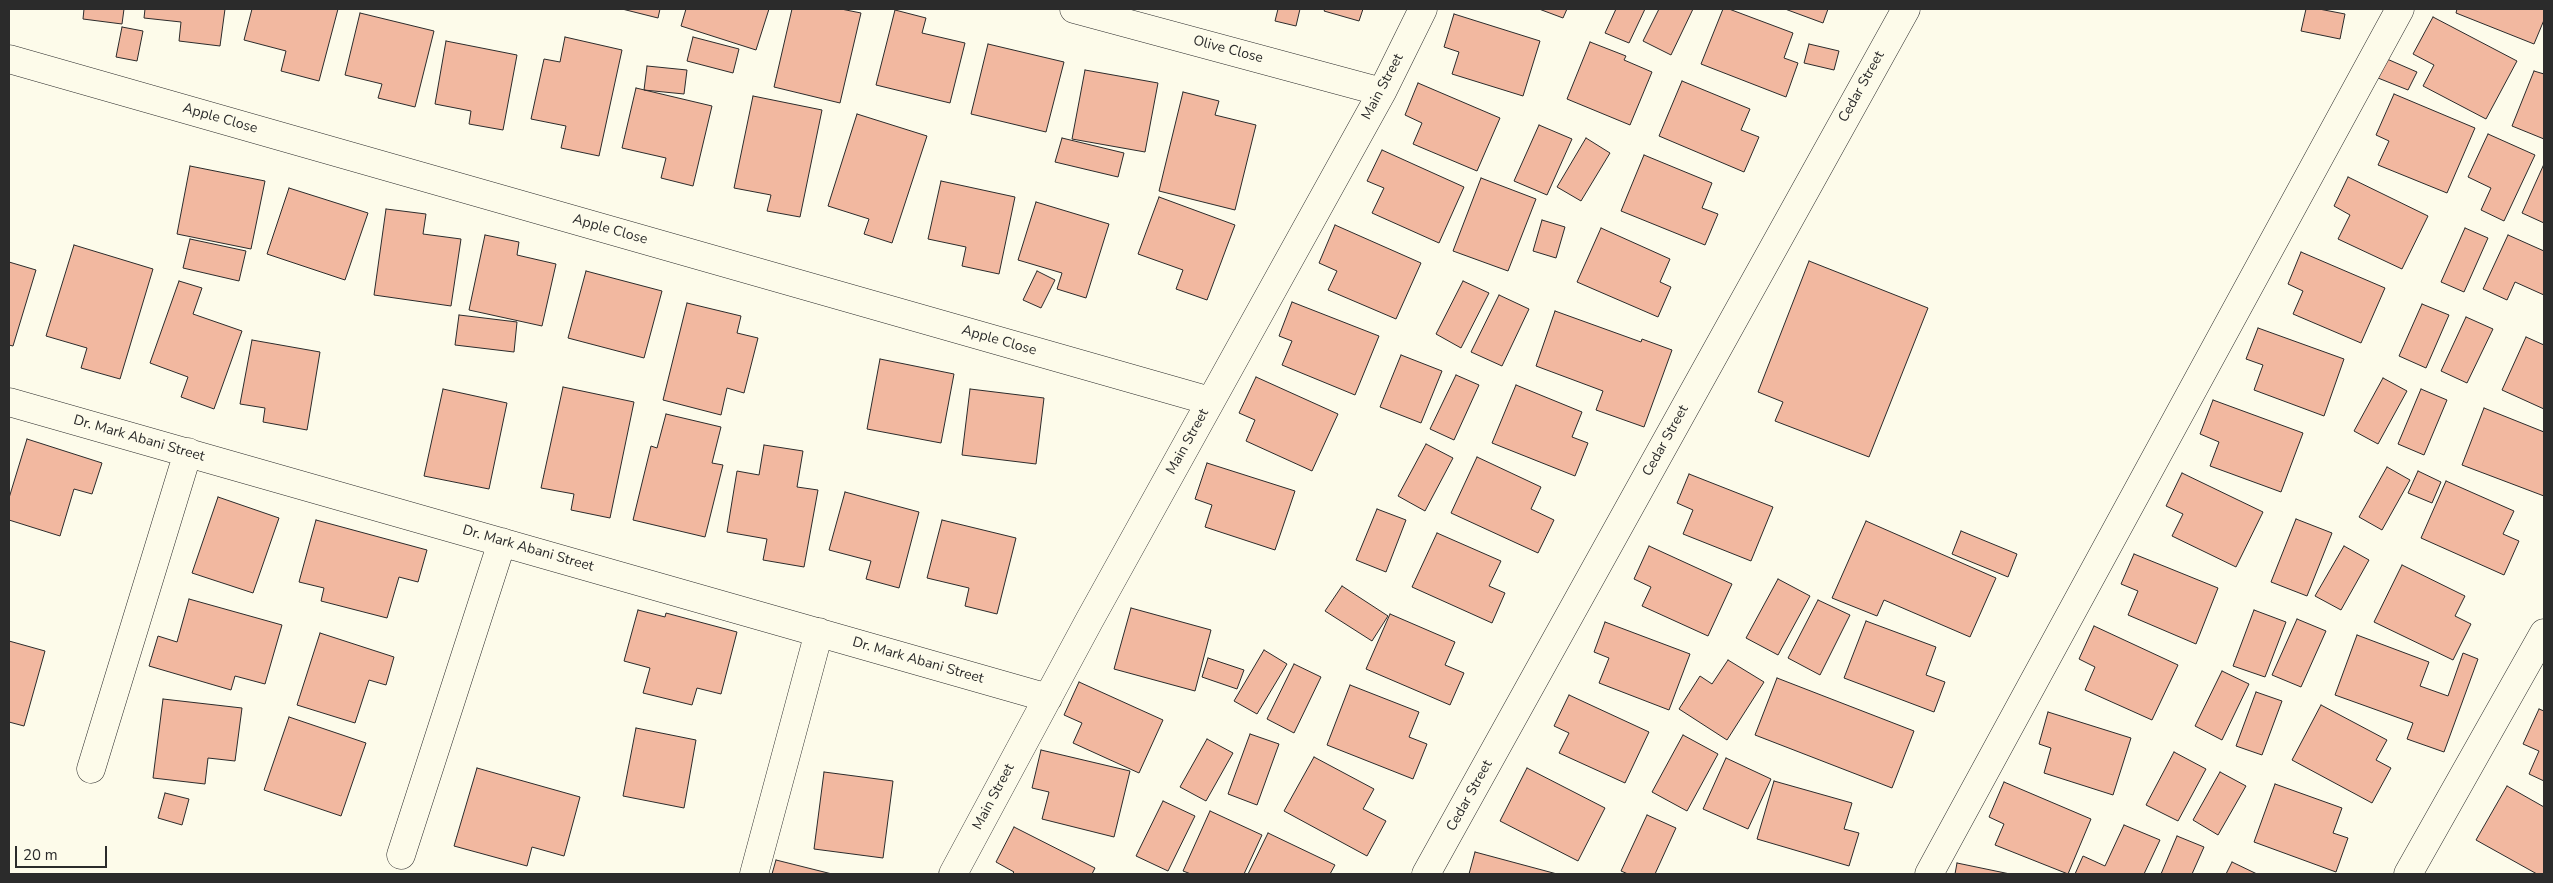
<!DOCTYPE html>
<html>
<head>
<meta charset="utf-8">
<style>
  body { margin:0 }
  #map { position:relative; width:2553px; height:883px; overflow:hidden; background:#fdfbea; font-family:"Nunito Sans",sans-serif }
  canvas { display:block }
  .frame { position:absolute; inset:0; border:10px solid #2b2b2b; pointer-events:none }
  .scale { position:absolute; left:15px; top:846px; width:92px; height:22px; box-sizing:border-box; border:2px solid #2b2b2b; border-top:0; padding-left:6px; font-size:15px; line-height:18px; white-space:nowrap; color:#2b2b2b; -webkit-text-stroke:4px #fdfbea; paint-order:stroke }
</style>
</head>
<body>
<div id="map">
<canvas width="2553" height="883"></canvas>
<div class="frame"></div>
<div class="scale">20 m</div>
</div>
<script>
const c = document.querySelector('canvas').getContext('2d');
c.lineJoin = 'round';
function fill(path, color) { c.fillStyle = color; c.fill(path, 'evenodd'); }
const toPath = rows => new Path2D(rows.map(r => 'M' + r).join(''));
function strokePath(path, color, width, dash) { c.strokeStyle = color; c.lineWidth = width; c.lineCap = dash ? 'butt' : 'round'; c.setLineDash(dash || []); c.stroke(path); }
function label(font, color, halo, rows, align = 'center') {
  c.font = font + ' "Nunito Sans",sans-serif'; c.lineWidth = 4; c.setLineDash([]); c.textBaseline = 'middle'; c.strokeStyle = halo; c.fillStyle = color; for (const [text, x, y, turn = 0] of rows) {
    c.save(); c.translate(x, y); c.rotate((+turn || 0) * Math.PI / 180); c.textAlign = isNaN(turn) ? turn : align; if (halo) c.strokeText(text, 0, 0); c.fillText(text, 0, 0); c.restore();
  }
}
const building = toPath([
  [84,9,124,9,122,24,83,19,84,9],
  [145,9,225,9,220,46,179,41,181,22,144,18,145,9],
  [252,9,338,9,319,81,281,71,286,51,244,40,252,9],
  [622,9,660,9,658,18,622,9],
  [686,9,769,9,756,50,681,26,686,9],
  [792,9,841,9,861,13,840,103,774,87,792,9],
  [1278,9,1300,9,1296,26,1275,21,1278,9],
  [1325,9,1363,9,1359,21,1324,11,1325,9],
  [1539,9,1567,9,1563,18,1539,9],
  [1616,9,1645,9,1629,43,1605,33,1616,9],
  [1659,9,1693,9,1671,55,1643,41,1659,9],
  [1723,9,1729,9,1793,33,1784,58,1798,63,1786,97,1701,64,1723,9],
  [1785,9,1828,9,1823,23,1785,9],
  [2306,9,2319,9,2345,14,2340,39,2301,31,2306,9],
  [2457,9,2544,9,2544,20,2534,44,2456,13,2457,9],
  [895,10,926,18,922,33,965,43,950,103,876,85,895,10],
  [360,13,434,31,415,107,378,98,382,84,345,75,360,13],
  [1454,14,1540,41,1523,96,1452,74,1459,52,1444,47,1454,14],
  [2433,17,2517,61,2486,119,2423,86,2434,65,2413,54,2433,17],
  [122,27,143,31,137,61,116,57,122,27],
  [565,37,622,50,599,156,561,148,566,126,531,119,544,59,560,62,565,37],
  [693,37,739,49,733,73,687,61,693,37],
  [446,41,517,55,503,130,469,124,471,111,435,104,446,41],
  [1590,42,1626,56,1624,60,1652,72,1630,125,1567,99,1590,42],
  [988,44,1064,62,1046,132,971,114,988,44],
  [1809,44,1839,51,1834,70,1804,63,1809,44],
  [2387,59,2417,72,2408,90,2378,78,2387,59],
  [647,66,687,70,684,94,644,90,647,66],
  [1085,70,1158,83,1145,152,1072,139,1085,70],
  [2534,71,2544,74,2544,139,2512,126,2534,71],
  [1682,81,1750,109,1741,130,1759,137,1744,172,1659,136,1682,81],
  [1418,83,1500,118,1477,171,1413,144,1422,123,1405,115,1418,83],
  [636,88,712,106,693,186,661,178,666,158,622,148,636,88],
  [1183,92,1219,101,1215,115,1256,125,1235,210,1159,191,1183,92],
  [2394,94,2475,128,2447,193,2378,165,2389,141,2376,135,2394,94],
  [753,96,822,110,800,217,767,211,771,195,734,188,753,96],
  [857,114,927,136,892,243,864,234,869,219,828,206,857,114],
  [1539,125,1572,139,1547,195,1514,181,1539,125],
  [2488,134,2535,155,2504,221,2481,210,2491,188,2468,177,2488,134],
  [1062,138,1124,153,1118,177,1055,162,1062,138],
  [1586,138,1610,153,1581,201,1557,187,1586,138],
  [1382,150,1464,187,1439,243,1372,213,1384,188,1367,181,1382,150],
  [1644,155,1712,183,1702,208,1718,214,1705,245,1621,211,1644,155],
  [2544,164,2544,223,2522,213,2544,164],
  [190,166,265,181,251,249,177,234,190,166],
  [2348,177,2428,216,2402,269,2338,239,2350,215,2334,206,2348,177],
  [1481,178,1536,199,1508,271,1453,251,1481,178],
  [941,181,1015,197,999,274,962,266,966,247,928,239,941,181],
  [289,188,368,213,345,280,267,254,289,188],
  [1159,197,1235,225,1207,300,1176,289,1183,270,1138,254,1159,197],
  [1036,202,1109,224,1086,298,1057,289,1062,273,1018,260,1036,202],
  [386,209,426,214,423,234,461,239,451,306,374,295,386,209],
  [1542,220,1565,227,1556,258,1533,251,1542,220],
  [1335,225,1421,263,1396,319,1328,290,1337,271,1319,263,1335,225],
  [1601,228,1670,259,1660,282,1671,287,1658,317,1577,282,1601,228],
  [2465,228,2488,238,2464,292,2441,282,2465,228],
  [485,235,519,242,517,255,556,264,542,326,469,310,485,235],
  [2508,235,2544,251,2544,295,2515,282,2507,300,2483,289,2508,235],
  [190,239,246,251,239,281,183,268,190,239],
  [74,245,153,269,120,379,81,368,87,348,46,336,74,245],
  [2301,252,2385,288,2361,343,2293,314,2303,291,2288,284,2301,252],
  [1809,261,1928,308,1869,457,1775,421,1783,402,1758,392,1809,261],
  [9,262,36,270,13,346,9,345,9,262],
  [586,271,662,291,644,358,568,338,586,271],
  [1037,271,1055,280,1041,308,1023,300,1037,271],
  [179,281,202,288,193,314,242,331,214,409,181,397,188,377,150,363,179,281],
  [1463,281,1489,293,1461,348,1436,334,1463,281],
  [1499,295,1529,309,1502,366,1471,352,1499,295],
  [1292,302,1379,336,1355,395,1282,365,1292,341,1279,336,1292,302],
  [687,303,741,316,737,333,758,338,744,393,727,388,721,415,663,400,687,303],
  [2422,304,2449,315,2426,368,2399,356,2422,304],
  [1555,311,1641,342,1642,339,1672,350,1644,427,1596,410,1603,391,1536,366,1555,311],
  [459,315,517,322,514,352,455,345,459,315],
  [2466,317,2493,329,2467,383,2441,371,2466,317],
  [2258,328,2344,359,2324,416,2254,390,2263,365,2246,359,2258,328],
  [2526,337,2544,345,2544,409,2502,390,2526,337],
  [252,340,320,352,307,430,263,422,265,408,240,404,252,340],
  [1401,355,1442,371,1421,423,1380,407,1401,355],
  [880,359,954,374,941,443,867,429,880,359],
  [1456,375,1479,385,1454,440,1430,429,1456,375],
  [1256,377,1338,414,1312,471,1246,441,1255,420,1239,413,1256,377],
  [2383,378,2407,391,2378,444,2354,431,2383,378],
  [1516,385,1582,412,1572,437,1588,443,1575,476,1492,443,1516,385],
  [563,387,634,402,610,518,571,510,574,494,541,488,563,387],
  [443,389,507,403,489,489,424,476,443,389],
  [970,389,1044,398,1036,464,962,455,970,389],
  [2421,389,2447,400,2424,455,2398,444,2421,389],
  [2213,400,2303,433,2281,492,2210,466,2219,442,2200,434,2213,400],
  [2484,408,2544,432,2544,496,2462,465,2484,408],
  [666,414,721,427,712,463,723,465,705,537,633,520,651,446,657,448,666,414],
  [27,439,102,463,92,494,74,489,60,536,9,520,9,498,27,439],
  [1426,444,1453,458,1425,511,1398,496,1426,444],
  [764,445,803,451,797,487,818,490,804,567,763,560,767,539,727,532,737,471,759,475,764,445],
  [1477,457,1541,487,1531,509,1554,520,1538,553,1451,513,1477,457],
  [1207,463,1295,491,1275,550,1205,527,1212,505,1195,499,1207,463],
  [2387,467,2410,480,2382,530,2359,517,2387,467],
  [2418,471,2441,482,2432,503,2408,493,2418,471],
  [2182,473,2263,512,2236,567,2172,536,2183,514,2166,506,2182,473],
  [1689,474,1773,507,1751,561,1683,534,1693,510,1677,503,1689,474],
  [2446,481,2514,511,2503,534,2519,541,2504,575,2421,538,2446,481],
  [845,492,919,512,899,588,866,579,871,561,829,550,845,492],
  [218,497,279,518,253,593,192,573,218,497],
  [1377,509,1406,520,1386,572,1356,560,1377,509],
  [2296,519,2332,533,2307,596,2271,582,2296,519],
  [316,520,427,550,418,582,399,577,387,618,321,601,324,588,299,582,316,520],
  [942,520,1016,538,997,614,965,606,969,588,927,578,942,520],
  [1866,521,1996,578,1970,637,1884,600,1877,616,1832,598,1866,521],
  [1961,531,2017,554,2008,577,1952,554,1961,531],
  [1437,533,1501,561,1489,586,1505,593,1492,623,1412,587,1437,533],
  [1649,546,1732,584,1708,636,1642,606,1651,587,1634,579,1649,546],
  [2344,546,2369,560,2341,610,2315,596,2344,546],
  [2134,554,2218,588,2196,644,2128,615,2138,591,2121,584,2134,554],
  [2402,565,2465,596,2455,616,2471,624,2453,660,2374,622,2402,565],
  [1778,579,1810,596,1778,655,1746,638,1778,579],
  [1342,586,1388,616,1372,641,1325,611,1342,586],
  [189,599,282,625,265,684,235,676,231,690,149,666,158,636,177,642,189,599],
  [1818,600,1850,615,1820,675,1788,658,1818,600],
  [1131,608,1211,630,1195,691,1114,669,1131,608],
  [638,610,665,617,666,613,737,632,721,694,697,688,692,705,643,693,650,668,624,661,638,610],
  [2254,610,2286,622,2265,677,2233,666,2254,610],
  [1390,614,1455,642,1445,665,1464,673,1450,705,1366,669,1390,614],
  [2297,619,2326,631,2301,687,2272,675,2297,619],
  [1866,621,1936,647,1926,675,1945,682,1934,712,1844,678,1866,621],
  [1605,622,1690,654,1669,710,1599,683,1609,658,1594,652,1605,622],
  [2094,626,2178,665,2152,720,2085,690,2095,667,2079,659,2094,626],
  [320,633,394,657,386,685,369,680,355,723,297,705,320,633],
  [2357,635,2429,662,2420,686,2448,696,2463,653,2478,659,2444,752,2407,739,2413,723,2335,695,2357,635],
  [9,641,45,651,24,726,9,722,9,641],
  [1264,650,1287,664,1257,714,1234,701,1264,650],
  [1208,658,1244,670,1237,689,1202,677,1208,658],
  [1728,660,1764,682,1727,740,1679,709,1700,676,1712,684,1728,660],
  [1294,664,1321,677,1294,733,1267,719,1294,664],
  [2222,671,2249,684,2222,740,2195,726,2222,671],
  [1777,678,1914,731,1892,788,1755,735,1777,678],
  [1079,682,1163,720,1139,773,1073,743,1082,723,1064,715,1079,682],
  [1350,685,1419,712,1409,737,1427,744,1413,779,1327,745,1350,685],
  [2256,692,2282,701,2262,755,2236,746,2256,692],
  [1569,695,1649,732,1625,783,1559,753,1569,733,1554,726,1569,695],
  [163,699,242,708,235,761,208,758,205,784,153,778,163,699],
  [2321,705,2387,740,2376,760,2391,768,2372,803,2292,760,2321,705],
  [2539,709,2544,711,2544,781,2529,774,2539,751,2523,744,2539,709],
  [2048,712,2131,738,2113,795,2044,773,2051,748,2039,744,2048,712],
  [289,717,366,743,341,816,264,790,289,717],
  [636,728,696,740,684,808,623,796,636,728],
  [1250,734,1279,744,1257,805,1228,794,1250,734],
  [1683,735,1718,754,1687,811,1652,792,1683,735],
  [1207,739,1233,753,1206,801,1180,787,1207,739],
  [1041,750,1130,771,1114,837,1042,819,1049,792,1032,788,1041,750],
  [2174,752,2206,769,2178,821,2146,805,2174,752],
  [1314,757,1374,789,1363,809,1386,821,1367,856,1284,811,1314,757],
  [1726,758,1771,779,1748,829,1703,809,1726,758],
  [477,768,580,797,564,856,532,847,527,866,454,846,477,768],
  [1527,768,1605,808,1578,861,1500,821,1527,768],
  [824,772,893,781,883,858,814,849,824,772],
  [2220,772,2246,786,2218,835,2193,820,2220,772],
  [1774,781,1852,803,1844,829,1859,833,1849,866,1757,839,1774,781],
  [2004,782,2091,819,2068,874,1995,845,2004,824,1989,817,2004,782],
  [2275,784,2342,808,2333,833,2348,838,2336,872,2254,842,2275,784],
  [2507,786,2544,807,2544,874,2537,874,2476,840,2507,786],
  [165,793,189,799,182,825,158,818,165,793],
  [1163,801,1195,816,1168,871,1136,856,1163,801],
  [1210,811,1262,835,1244,874,1191,874,1183,871,1210,811],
  [1647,815,1676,828,1655,874,1628,874,1621,871,1647,815],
  [2124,825,2160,840,2144,874,2075,874,2083,856,2105,866,2124,825],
  [1014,827,1095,868,1092,874,1012,874,1014,872,996,862,1014,827],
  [1268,833,1335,865,1330,874,1248,874,1268,833],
  [2177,836,2204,847,2192,874,2161,874,2177,836],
  [1475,852,1557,874,1469,874,1475,852],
  [776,860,832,874,772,874,776,860],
  [2232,862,2257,874,2226,874,2232,862],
  [1957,863,2010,874,1955,874,1957,863]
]);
fill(building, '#f2b8a0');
strokePath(building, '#2b2b2b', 1);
const street = toPath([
  [1074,9,1382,92],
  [9,59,1210,401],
  [9,402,1048,698],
  [91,769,188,452],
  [401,855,502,542],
  [754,874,819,632],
  [953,874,1089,621,1382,92,1423,9],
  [1426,874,1906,9],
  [1929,874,2400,9],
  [2408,874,2544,633]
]);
strokePath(street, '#2b2b2b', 29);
strokePath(street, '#fdfbea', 28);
label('14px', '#2b2b2b', '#fdfbea', [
  ["Olive Close",1228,50,15],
  ["Main Street",1383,87,-62],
  ["Cedar Street",1862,87,-61],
  ["Apple Close",220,119,16],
  ["Apple Close",610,230,16],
  ["Apple Close",999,341,16],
  ["Dr. Mark Abani Street",139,439,16],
  ["Cedar Street",1666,441,-61],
  ["Main Street",1188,442,-61],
  ["Dr. Mark Abani Street",528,549,16],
  ["Dr. Mark Abani Street",918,661,16],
  ["Cedar Street",1470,796,-61],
  ["Main Street",994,797,-62]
]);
</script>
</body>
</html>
